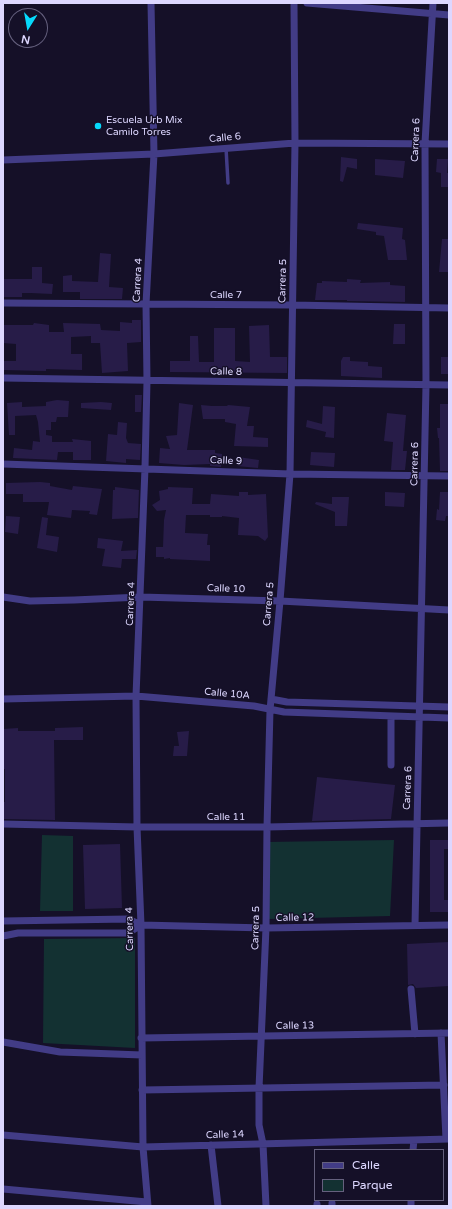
<!DOCTYPE html>
<html>
<head>
<meta charset="utf-8">
<style>
  body { margin:0 }
  #map { position:relative; width:452px; height:1209px; overflow:hidden; background:#151028; font-family:"Varela Round",sans-serif }
  canvas { display:block }
  .frame { position:absolute; inset:0; border:4px solid #ddd7ff; pointer-events:none }
  .legend { position:absolute; left:314px; top:1149px; width:130px; height:52px; box-sizing:border-box; background:#151028; border:1px solid #65607e; margin:0; padding:5px 7px; list-style:none; font-size:12px; color:#ddd7ff }
  .legend li { display:flex; align-items:center; gap:8px; height:20px }
  .legend b { width:20px; border:1px solid #65607e }
  .north { position:absolute; left:8px; top:8px; width:40px; height:40px; box-sizing:border-box; background:#151028; border:1px solid #65607e; border-radius:50%; rotate:191deg; font-size:11px; font-weight:700; line-height:16px; text-align:center; color:#ddd7ff }
  .north::after { content:''; display:block; margin:auto; width:14px; height:18px; background:#06d9fc; clip-path:polygon(50% 0,100% 100%,50% 72%,0 100%) }
</style>
</head>
<body>
<div id="map">
<canvas width="452" height="1209"></canvas>
<div class="frame"></div>
<ul class="legend">
<li><b style="height:5px;background:#423c86"></b>Calle</li>
<li><b style="height:11px;background:#133132"></b>Parque</li>
</ul>
<div class="north">N</div>
</div>
<script>
const c = document.querySelector('canvas').getContext('2d');
c.lineJoin = 'round';
function fill(path, color) { c.fillStyle = color; c.fill(path, 'evenodd'); }
const toPath = rows => new Path2D(rows.map(r => 'M' + r).join(''));
function strokePath(path, color, width, dash) { c.strokeStyle = color; c.lineWidth = width; c.lineCap = dash ? 'butt' : 'round'; c.setLineDash(dash || []); c.stroke(path); }
function label(font, color, halo, rows, align = 'center') {
  c.font = font + ' "Varela Round",sans-serif'; c.lineWidth = 3; c.setLineDash([]); c.textBaseline = 'middle'; c.strokeStyle = halo; c.fillStyle = color; for (const [text, x, y, turn = 0] of rows) {
    c.save(); c.translate(x, y); c.rotate((+turn || 0) * Math.PI / 180); c.textAlign = isNaN(turn) ? turn : align; if (halo) c.strokeText(text, 0, 0); c.fillText(text, 0, 0); c.restore();
  }
}
fill(toPath([
  [42,835,73,836,73,911,40,911],
  [394,840,390,916,269,919,267,842],
  [135,938,135,1048,43,1043,44,939]
]), '#133132');
fill(toPath([
  [341,157,357,159,357,169,347,167,343,182,340,181],
  [375,159,405,161,403,178,375,175],
  [437,159,448,159,447,173,449,173,449,187,441,187,441,173,436,172],
  [358,223,403,228,402,239,405,240,407,260,388,260,384,236,376,235,376,232,357,229],
  [442,239,449,239,449,272,439,272],
  [100,253,111,254,109,287,123,288,122,299,80,299,80,292,63,292,63,276,72,275,72,281,98,282],
  [32,267,42,267,42,283,53,284,52,294,31,293,22,293,22,297,3,297,3,279,32,279],
  [347,279,361,280,360,283,390,282,390,285,405,286,405,302,347,301,347,300,315,300,317,283,322,283,322,281,347,282],
  [132,320,141,320,141,342,127,343,128,371,102,373,100,343,91,343,91,336,71,337,71,354,82,354,82,370,46,369,46,371,3,370,3,361,16,361,16,344,3,343,3,325,33,325,34,323,49,325,49,332,64,332,63,323,100,324,101,330,120,331,120,322,132,323],
  [394,324,405,324,405,344,393,344],
  [269,325,270,357,287,357,287,373,170,372,170,361,190,361,190,336,198,336,199,362,214,362,214,328,235,328,235,361,250,362,249,326],
  [343,357,350,357,350,361,368,362,368,366,382,367,382,378,341,376,341,361],
  [441,357,449,357,449,374,441,374],
  [135,395,142,395,141,412,135,412],
  [57,400,69,401,68,417,57,417,56,422,51,422,51,430,46,430,46,435,52,436,52,442,73,442,72,439,91,441,91,460,73,460,73,452,58,452,57,460,13,458,14,448,32,450,33,441,40,442,38,422,36,415,15,416,15,435,9,435,7,403,22,402,22,407,46,406,46,402],
  [101,402,112,403,111,410,81,408,81,403],
  [179,403,193,405,187,450,215,450,215,453,222,454,221,467,210,466,210,464,184,465,159,463,160,448,170,449,166,436,177,435],
  [440,404,449,404,449,471,440,471,439,438,438,438,437,428,440,428],
  [201,405,212,406,227,406,228,405,250,407,247,426,254,426,253,437,268,438,268,447,234,446,236,424,225,422,225,419,203,419],
  [323,406,335,407,334,438,325,437,326,432,306,427,307,420,322,424],
  [387,413,406,415,403,451,407,451,405,470,391,470,393,442,384,441],
  [118,422,127,423,126,438,128,443,141,444,140,460,126,459,126,463,106,461,108,434,117,435],
  [311,452,335,453,334,467,310,465],
  [238,457,259,460,258,468,237,466],
  [40,482,50,483,50,486,72,490,73,486,102,489,97,515,89,514,90,511,72,510,71,518,47,515,49,502,23,502,23,494,6,494,6,483],
  [115,487,139,490,138,518,112,519,113,490,115,490],
  [168,487,193,488,192,504,210,504,211,494,239,496,239,492,248,492,248,495,266,494,268,537,265,541,258,536,238,535,239,518,222,516,222,517,210,517,210,515,186,515,185,533,208,534,207,545,210,545,210,561,170,559,170,558,164,559,164,557,156,557,156,547,163,547,164,520,166,510,157,511,152,505,160,500,159,491,168,489],
  [385,492,405,493,404,507,385,506],
  [440,492,449,492,449,516,446,516,445,521,436,520,437,509,439,510],
  [332,497,349,497,347,526,335,526,335,512,315,504,316,502,332,504],
  [6,516,20,517,18,534,5,532],
  [42,517,48,518,46,535,59,537,57,552,37,548],
  [98,538,123,541,121,551,137,550,136,559,122,559,121,568,102,566,105,549,97,548],
  [83,727,83,740,54,740,55,820,3,819,3,802,5,802,5,769,3,769,3,729,18,728,18,731,55,731,55,728],
  [189,731,187,756,173,756,174,746,179,746,177,732],
  [317,777,395,785,391,819,312,821],
  [430,840,449,840,449,849,444,849,444,900,449,900,449,912,430,912],
  [120,844,122,908,85,909,83,845],
  [449,942,449,986,416,988,413,984,408,985,407,944]
]), '#271c48');
strokePath(toPath([
  [226,148,228,183]
]), '#423c86', 3.5);
strokePath(toPath([
  [307,3,449,15],
  [3,160,154,154,295,143,449,144],
  [3,303,292,305,449,308],
  [3,378,449,385],
  [3,464,290,474,449,476],
  [3,597,30,601,74,600,141,597,280,601,449,610],
  [3,699,136,696,254,706,284,712,449,718],
  [271,699,287,702,449,707],
  [391,765,391,716],
  [3,824,137,827,267,827,449,823],
  [3,921,128,919,141,925,266,928,449,925],
  [415,925,426,385,425,143,433,3],
  [3,936,18,933,128,933,141,925],
  [411,989,415,1034],
  [441,1033,446,1139],
  [141,1038,449,1033],
  [3,1042,60,1052,142,1055],
  [142,1090,444,1085],
  [3,1135,143,1147,449,1139],
  [211,1145,218,1206],
  [413,1150,414,1140],
  [3,1189,147,1202],
  [332,1203,332,1206],
  [317,1204,317,1206],
  [148,1206,143,1147,141,925,137,827,136,696,145,468,147,381,146,304,154,154,151,3],
  [266,1206,263,1144,259,1125,259,1088,266,928,267,827,270,710,280,601,290,474,295,143,294,3],
  [411,1206,411,1200]
]), '#423c86', 7);
for (const [x, y, r, color] of [
  [98,126,4,"#06d9fc"]
]) { const dot = new Path2D(); dot.arc(x, y, r, 0, 2 * Math.PI); c.fillStyle = color; c.fill(dot); strokePath(dot, '#151028', 1.5); }
label('10px', '#ddd7ff', '#151028', [
  ["Escuela Urb Mix",106,120],
  ["Camilo Torres",106,132]
], 'left');
label('10px', '#ddd7ff', '#151028', [
  ["Calle 6",225,138,-5],
  ["Carrera 6",416,140,-88],
  ["Carrera 4",138,280,-87],
  ["Carrera 5",283,281,-89],
  ["Calle 7",226,295],
  ["Calle 8",226,372,1],
  ["Calle 9",226,461,2],
  ["Carrera 6",415,464,-89],
  ["Calle 10",226,589,2],
  ["Carrera 4",131,604,-88],
  ["Carrera 5",269,604,-85],
  ["Calle 10A",227,694,5],
  ["Carrera 6",408,788,-88],
  ["Calle 11",226,817],
  ["Calle 12",295,918,-1],
  ["Carrera 5",256,928,-89],
  ["Carrera 4",130,929,-91],
  ["Calle 13",295,1026,-1],
  ["Calle 14",225,1135,-2]
]);
</script>
</body>
</html>
